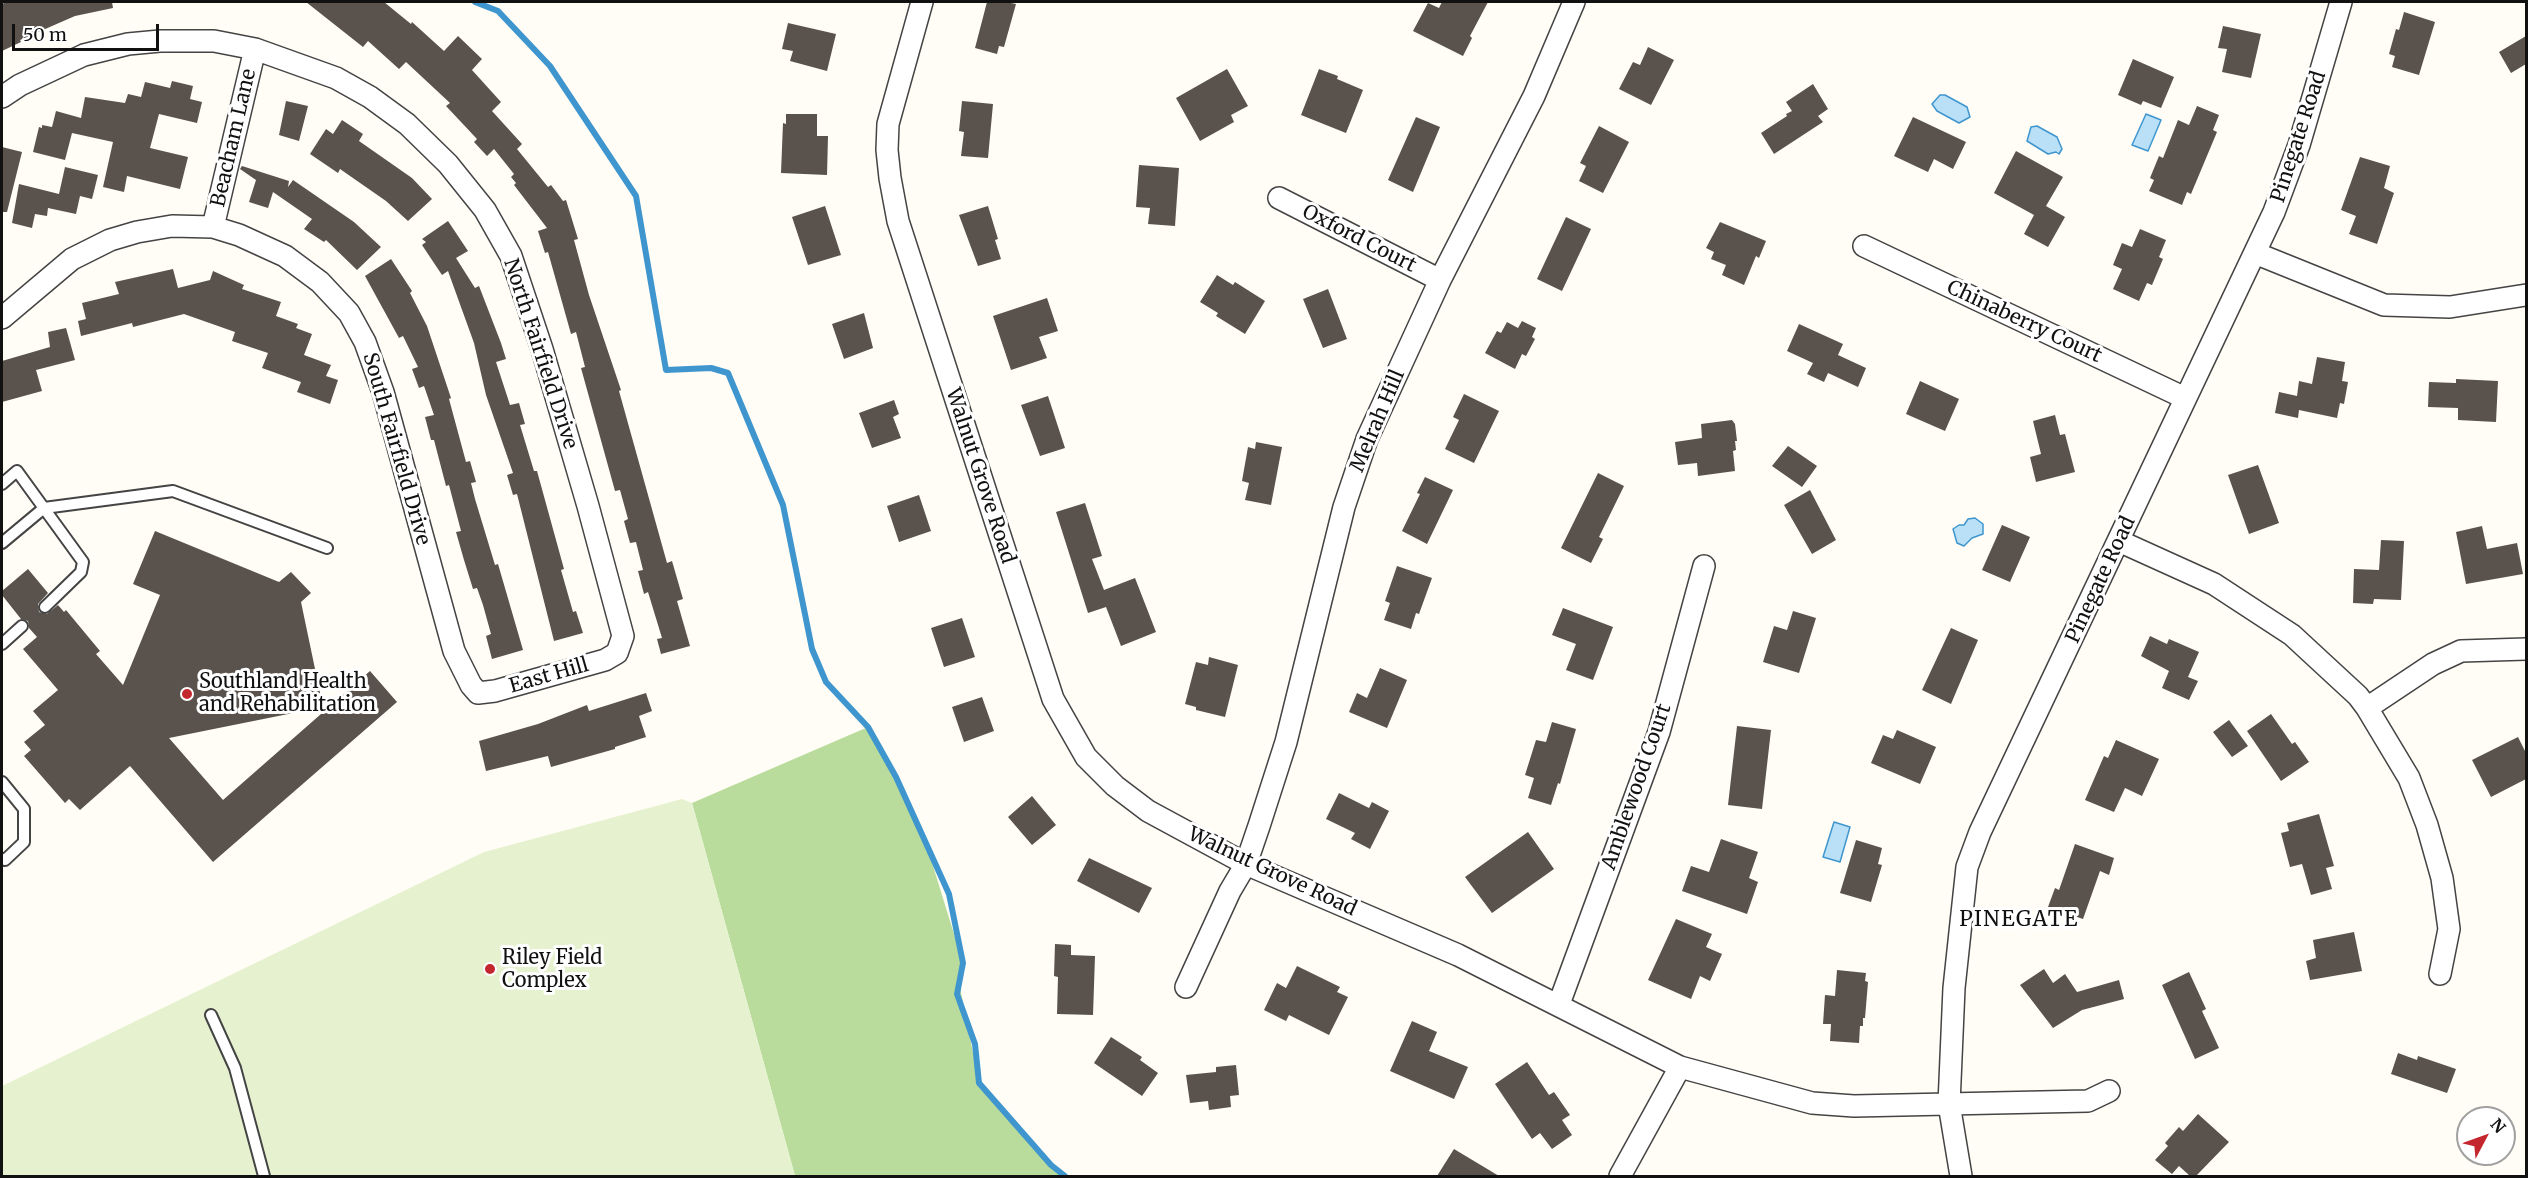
<!DOCTYPE html>
<html>
<head>
<meta charset="utf-8">
<style>
  body { margin:0 }
  #map { position:relative; width:2528px; height:1178px; overflow:hidden; background:#fffdf5; font-family:Merriweather,serif }
  canvas { display:block }
  .frame { position:absolute; inset:0; border:3px solid #111; pointer-events:none }
  .north { position:absolute; left:2456px; top:1106px; width:60px; height:60px; box-sizing:border-box; background:#fff; border:2px solid #a0a0a0; border-radius:50%; rotate:49deg; font-size:16px; font-weight:700; line-height:24px; text-align:center; color:#111 }
  .north::after { content:''; display:block; margin:auto; width:21px; height:27px; background:#c4262e; clip-path:polygon(50% 0,100% 100%,50% 72%,0 100%) }
  .scale { position:absolute; left:12px; top:24px; width:147px; height:27px; box-sizing:border-box; border:3px solid #111; border-top:0; padding-left:8px; font-size:18px; line-height:21px; white-space:nowrap; color:#111; -webkit-text-stroke:4px #fff; paint-order:stroke }
</style>
</head>
<body>
<div id="map">
<canvas width="2528" height="1178"></canvas>
<div class="frame"></div>
<div class="north">N</div>
<div class="scale">50 m</div>
</div>
<script>
const c = document.querySelector('canvas').getContext('2d');
c.lineJoin = 'round';
function fill(path, color) { c.fillStyle = color; c.fill(path, 'evenodd'); }
const toPath = rows => new Path2D(rows.map(r => 'M' + r).join(''));
function strokePath(path, color, width, dash) { c.strokeStyle = color; c.lineWidth = width; c.lineCap = dash ? 'butt' : 'round'; c.setLineDash(dash || []); c.stroke(path); }
function label(font, color, halo, rows, align = 'center') {
  c.font = font + ' Merriweather,serif'; c.lineWidth = 6; c.setLineDash([]); c.textBaseline = 'middle'; c.strokeStyle = halo; c.fillStyle = color; for (const [text, x, y, turn = 0] of rows) {
    c.save(); c.translate(x, y); c.rotate((+turn || 0) * Math.PI / 180); c.textAlign = isNaN(turn) ? turn : align; if (halo) c.strokeText(text, 0, 0); c.fillText(text, 0, 0); c.restore();
  }
}
fill(toPath([
  [868,727,925,840,963,963,959,982,979,1083,1018,1131,1065,1176,795,1176,692,803]
]), '#b9dc9c');
fill(toPath([
  [682,799,692,803,795,1176,2,1176,2,1086,484,852]
]), '#e6f2cf');
const water = toPath([
  [1940,95,1945,95,1967,107,1970,117,1959,123,1937,111,1932,104,1940,95],
  [2146,114,2161,120,2148,151,2132,145,2146,114],
  [2037,126,2057,137,2062,149,2059,154,2056,152,2048,154,2027,141,2031,127,2037,126],
  [1975,518,1983,524,1983,534,1972,538,1964,546,1957,543,1953,529,1959,525,1964,525,1968,519,1975,518],
  [1834,822,1850,827,1840,862,1823,857,1834,822]
]);
fill(water, '#b9e0f7');
strokePath(water, '#3f96cf', 1.5);
strokePath(toPath([
  [475,2,498,11,550,66,636,196,666,370,711,368,728,373,783,505,812,649,826,682,868,727,896,777,949,894,963,963,957,994,975,1044,979,1083,1051,1165,1065,1176]
]), '#3f96cf', 6);
fill(toPath([
  [7,2,112,2,113,8,75,16,20,40,21,42,2,51,2,4],
  [306,2,384,2,411,24,412,22,444,51,458,36,482,59,472,70,501,102,492,111,522,144,517,149,548,187,551,185,563,201,566,200,578,239,574,240,589,295,621,390,619,391,667,563,672,561,683,599,677,601,690,646,661,654,657,639,662,638,648,592,644,594,638,571,643,570,636,542,630,543,624,521,628,519,620,490,615,491,581,368,585,367,576,332,571,334,548,252,545,253,538,231,547,228,514,185,516,183,511,177,514,174,494,149,487,156,474,142,477,139,446,106,450,103,406,62,399,69,368,41,363,47],
  [987,2,1006,2,1016,4,1004,47,999,46,997,54,975,48],
  [1442,2,1488,2,1470,36,1472,38,1463,56,1413,31,1428,3,1439,8],
  [2404,12,2435,22,2419,75,2392,67,2395,56,2389,54,2396,29,2399,30],
  [788,23,836,34,827,71,790,61,793,51,782,49],
  [2223,26,2261,34,2251,78,2222,72,2227,49,2218,48],
  [2526,36,2526,64,2511,73,2499,52],
  [1648,47,1674,60,1651,105,1619,89,1633,62,1640,65],
  [2133,59,2174,77,2161,108,2143,101,2141,105,2118,95],
  [1227,69,1248,106,1231,115,1234,122,1200,141,1176,98],
  [1319,69,1338,76,1337,79,1363,90,1346,133,1301,115],
  [172,81,193,86,190,99,202,102,197,123,159,114,150,148,188,157,180,189,127,176,124,192,103,187,113,142,72,133,65,160,33,152,39,127,42,128,42,125,52,127,56,111,81,118,85,97,125,103,128,94,141,97,145,82,170,88],
  [1813,84,1828,109,1818,116,1823,122,1774,154,1761,133,1787,116,1786,114,1792,111,1786,102],
  [286,101,308,106,299,141,279,135],
  [962,101,993,104,988,158,961,156,964,132,959,131],
  [2197,106,2219,115,2213,130,2217,132,2191,194,2187,192,2182,205,2149,191,2154,180,2150,178,2159,156,2163,158,2178,120,2189,125],
  [786,114,817,114,817,136,828,136,827,175,781,173,783,123,786,124],
  [1416,117,1440,127,1413,192,1388,180],
  [1913,117,1966,142,1953,169,1934,159,1928,172,1894,156],
  [342,120,363,134,359,141,412,178,432,199,408,221,386,201,340,169,338,173,310,154,326,129,333,134],
  [1599,126,1629,142,1603,193,1579,181,1586,166,1580,163],
  [2,147,22,152,7,212,2,212],
  [2016,151,2063,177,2046,206,2065,217,2048,247,2024,234,2034,215,1994,193],
  [2360,157,2390,166,2384,188,2394,193,2377,244,2349,234,2356,216,2341,210],
  [1139,165,1179,168,1175,226,1148,224,1150,208,1136,207],
  [242,166,289,181,288,187,293,180,354,222,381,247,357,270,326,240,324,242,304,229,312,219,273,192,268,208,249,202,256,180,240,169],
  [65,167,98,175,92,199,80,196,76,214,48,208,47,216,35,214,32,228,12,223,19,184,59,194],
  [825,206,841,255,808,265,792,217],
  [988,206,998,239,995,240,1001,259,978,266,959,215],
  [1566,217,1591,229,1562,291,1537,279],
  [448,221,468,251,456,258,475,288,479,286,501,343,506,359,496,362,510,405,519,403,525,424,520,425,534,471,537,471,564,569,561,570,573,612,576,611,583,633,554,641,517,494,513,495,507,475,513,473,486,395,474,343,448,271,442,275,422,245,426,242,422,239],
  [1720,222,1766,241,1759,258,1756,256,1744,285,1722,275,1726,265,1711,259,1714,252,1706,248],
  [2140,229,2166,240,2159,257,2163,259,2152,285,2147,283,2139,301,2113,289,2122,269,2113,265,2122,243,2132,247],
  [391,259,412,291,410,293,427,326,451,398,449,399,466,462,470,461,476,482,471,483,475,499,495,565,498,564,523,650,492,659,486,636,491,634,483,605,477,588,473,589,464,560,456,532,461,531,449,485,446,486,434,440,431,440,425,417,434,415,424,386,419,388,412,369,418,367,403,336,399,338,365,276],
  [173,269,178,288,210,280,213,271,244,285,242,289,281,302,276,316,298,324,296,328,312,334,304,355,331,365,326,376,338,380,330,404,297,392,301,382,262,368,268,353,232,341,235,332,184,314,133,327,132,323,81,336,78,321,86,319,82,303,119,294,115,282],
  [1217,275,1233,285,1235,282,1265,301,1245,334,1216,316,1218,313,1200,302],
  [1328,289,1347,339,1323,348,1303,299],
  [1047,298,1058,331,1039,337,1047,358,1011,370,993,316],
  [864,313,873,348,844,359,832,324],
  [1522,321,1536,328,1532,337,1535,339,1526,356,1522,354,1515,369,1485,353,1497,331,1501,333,1507,322,1518,328],
  [1799,324,1843,344,1838,355,1866,368,1858,387,1828,373,1824,382,1807,374,1813,363,1787,351],
  [66,328,75,360,36,370,42,391,2,402,2,361,50,347,48,332],
  [2317,357,2345,362,2342,381,2348,382,2344,404,2340,403,2337,418,2299,410,2298,418,2275,413,2279,392,2297,396,2299,381,2312,384],
  [2456,379,2498,381,2496,422,2458,420,2458,408,2428,407,2429,382,2456,383],
  [1920,381,1959,399,1945,431,1906,414],
  [1464,394,1499,411,1474,463,1445,449,1459,420,1453,417],
  [1048,396,1065,448,1040,456,1021,405],
  [894,400,899,414,893,417,901,438,872,448,859,413],
  [2055,415,2060,435,2065,434,2075,472,2036,482,2030,457,2041,454,2033,421],
  [1732,420,1735,424,1737,441,1735,441,1736,450,1733,451,1735,471,1698,476,1697,463,1678,465,1675,442,1702,438,1701,424],
  [1256,442,1282,447,1271,505,1245,500,1249,483,1242,481,1248,447,1255,449],
  [1788,446,1817,466,1802,487,1772,466],
  [2258,465,2279,523,2249,534,2228,475],
  [1598,473,1624,486,1599,537,1603,539,1591,563,1561,548],
  [1425,477,1453,490,1427,544,1402,531,1420,494,1417,493],
  [1810,490,1836,540,1812,554,1784,505],
  [919,495,931,531,899,542,887,506],
  [1085,503,1102,556,1092,559,1104,590,1135,578,1156,632,1121,646,1106,607,1088,613,1056,512],
  [2002,525,2030,537,2010,582,1982,570],
  [2482,526,2487,549,2517,543,2523,574,2466,584,2456,532],
  [155,531,279,582,291,572,311,593,301,602,323,707,169,738,223,800,370,671,397,702,213,862,130,766,80,810,69,799,65,803,24,756,31,750,24,742,45,725,33,711,58,690,23,649,37,637,29,628,28,621,21,619,2,595,2,591,28,569,48,593,38,604,39,612,47,614,58,605,64,612,66,610,100,651,96,654,123,685,160,595,133,584],
  [2381,540,2404,541,2401,600,2374,599,2373,604,2353,603,2354,569,2379,570],
  [1397,566,1432,578,1419,614,1416,613,1411,629,1384,620,1390,603,1385,601],
  [1563,608,1613,627,1593,680,1566,670,1576,644,1552,635],
  [1793,611,1816,618,1799,673,1763,662,1774,626,1787,630],
  [962,618,975,657,944,667,931,628],
  [1951,628,1978,640,1951,704,1922,690],
  [2150,636,2167,644,2169,639,2199,652,2188,677,2198,681,2189,700,2162,688,2169,671,2141,656],
  [1209,657,1238,665,1225,717,1196,710,1196,707,1185,704,1196,662,1208,665],
  [1380,668,1407,680,1387,728,1349,712,1357,693,1367,698],
  [646,693,652,711,639,716,646,737,615,747,615,749,551,767,548,756,486,771,479,741,538,724,587,705,589,711],
  [982,697,994,731,964,742,952,707],
  [2271,714,2292,744,2295,742,2309,762,2281,781,2247,731],
  [2229,720,2248,746,2232,757,2213,732],
  [1552,722,1576,729,1560,784,1558,783,1551,805,1528,798,1534,778,1525,775,1536,740,1546,742],
  [1737,726,1771,730,1762,809,1728,805],
  [1897,730,1936,747,1920,784,1871,763,1883,735,1893,739],
  [2518,737,2526,753,2526,779,2491,797,2472,760],
  [2116,740,2159,759,2142,796,2125,788,2114,812,2085,800,2104,756,2108,758],
  [1339,793,1369,808,1372,802,1389,811,1370,849,1351,839,1355,833,1326,819],
  [1032,796,1056,825,1032,845,1008,817],
  [2319,814,2334,866,2326,868,2332,889,2311,895,2302,864,2290,867,2281,833,2289,831,2287,823],
  [1528,832,1554,869,1492,913,1465,877],
  [1721,839,1758,852,1749,878,1758,882,1747,914,1682,891,1691,866,1709,872],
  [1856,840,1882,848,1878,864,1882,865,1871,902,1840,893],
  [2075,844,2114,858,2109,875,2100,871,2083,919,2048,907,2055,888,2059,890],
  [1089,858,1152,888,1139,913,1077,881],
  [1676,919,1712,934,1706,947,1722,954,1710,981,1700,976,1691,999,1648,980],
  [2354,932,2362,971,2310,980,2306,961,2316,958,2313,940],
  [1055,944,1071,945,1071,955,1095,956,1093,1015,1057,1014,1058,977,1054,976],
  [1297,966,1340,987,1337,992,1348,997,1329,1035,1289,1015,1286,1021,1264,1010,1277,983,1286,988],
  [2044,969,2053,983,2065,974,2077,992,2119,980,2124,999,2082,1010,2053,1028,2020,985],
  [1837,970,1866,973,1865,981,1868,982,1865,1018,1863,1018,1863,1026,1860,1026,1859,1043,1830,1041,1831,1024,1823,1024,1825,995,1835,996],
  [2189,972,2206,1009,2202,1011,2219,1048,2195,1059,2162,985],
  [1412,1021,1437,1032,1429,1051,1468,1067,1454,1099,1390,1071],
  [1111,1037,1142,1057,1140,1060,1158,1073,1142,1096,1094,1063],
  [2398,1053,2417,1060,2418,1056,2456,1069,2447,1093,2391,1074],
  [1527,1062,1549,1095,1554,1092,1570,1115,1562,1120,1572,1135,1552,1149,1540,1133,1532,1139,1495,1084],
  [1236,1065,1239,1095,1230,1096,1231,1107,1209,1110,1208,1101,1190,1103,1186,1075,1216,1072,1216,1067],
  [2198,1114,2229,1142,2196,1176,2190,1176,2179,1166,2172,1174,2155,1160,2168,1146,2165,1143,2179,1127,2183,1131],
  [1454,1149,1499,1176,1437,1176]
]), '#5a524d');
const service = toPath([
  [2,484,17,471,83,562,81,572,45,607],
  [2,543,44,508,173,491,327,548],
  [2,644,22,626],
  [2,782,24,809,24,842,5,860,2,859],
  [211,1015,235,1068,264,1176]
]);
const minor = toPath([
  [922,2,888,124,887,150,890,178,898,221,1053,699,1086,757,1115,786,1148,811,1246,864,1458,955,1680,1067,1812,1103,1854,1106,2088,1101,2109,1091],
  [2,97,20,85,84,55,128,44,160,41,214,41,255,49,336,78,370,97,407,124,448,164,485,210,511,256,542,349,588,506,623,636,617,653,605,660,495,691,478,693,471,685,454,651,383,392,365,342,349,313,320,282,285,256,239,235,213,227,172,226,137,232,110,240,72,259,2,318],
  [1279,198,1440,280],
  [213,227,255,49],
  [1864,246,2185,398],
  [2255,253,2384,305,2450,307,2526,295],
  [2119,541,2214,584,2292,635,2358,696,2367,708,2409,778,2427,825,2442,878,2449,929,2440,974],
  [2367,708,2433,664,2461,651,2526,649],
  [1186,987,1230,891,1246,864,1259,826,1286,742,1344,507,1367,439,1440,280,1534,96,1574,2],
  [1559,1004,1659,732,1704,566],
  [1620,1176,1680,1067],
  [1961,1176,1949,1104,1954,988,1967,867,1980,832,2274,212,2299,145,2341,2]
]);
strokePath(service, '#444', 14);
strokePath(minor, '#444', 24);
strokePath(service, '#fff', 10);
strokePath(minor, '#fff', 21);
for (const [x, y, r, color] of [
  [187,694,6,"#c4262e"],
  [490,969,6,"#c4262e"]
]) { const dot = new Path2D(); dot.arc(x, y, r, 0, 2 * Math.PI); c.fillStyle = color; c.fill(dot); strokePath(dot, '#fff', 2); }
label('20px', '#111', '#fff', [
  ["Pinegate Road",2299,137,-72],
  ["Beacham Lane",234,138,-77],
  ["Oxford Court",1359,239,27],
  ["Chinaberry Court",2024,322,25],
  ["North Fairfield Drive",540,354,72],
  ["Melrah Hill",1378,421,-67],
  ["South Fairfield Drive",396,449,74],
  ["Walnut Grove Road",980,476,72],
  ["Pinegate Road",2101,580,-65],
  ["East Hill",549,676,-16],
  ["Amblewood Court",1637,787,-71],
  ["Walnut Grove Road",1272,872,25]
]);
label('20px', '#111', '#fff', [
  ["Southland Health",199,682],
  ["and Rehabilitation",199,705],
  ["Riley Field",502,958],
  ["Complex",502,981]
], 'left');
c.letterSpacing = '1.5px';
label('21px', '#111', '#fff', [
  ["PINEGATE",2019,920]
]);
c.letterSpacing = '0px';
</script>
</body>
</html>
